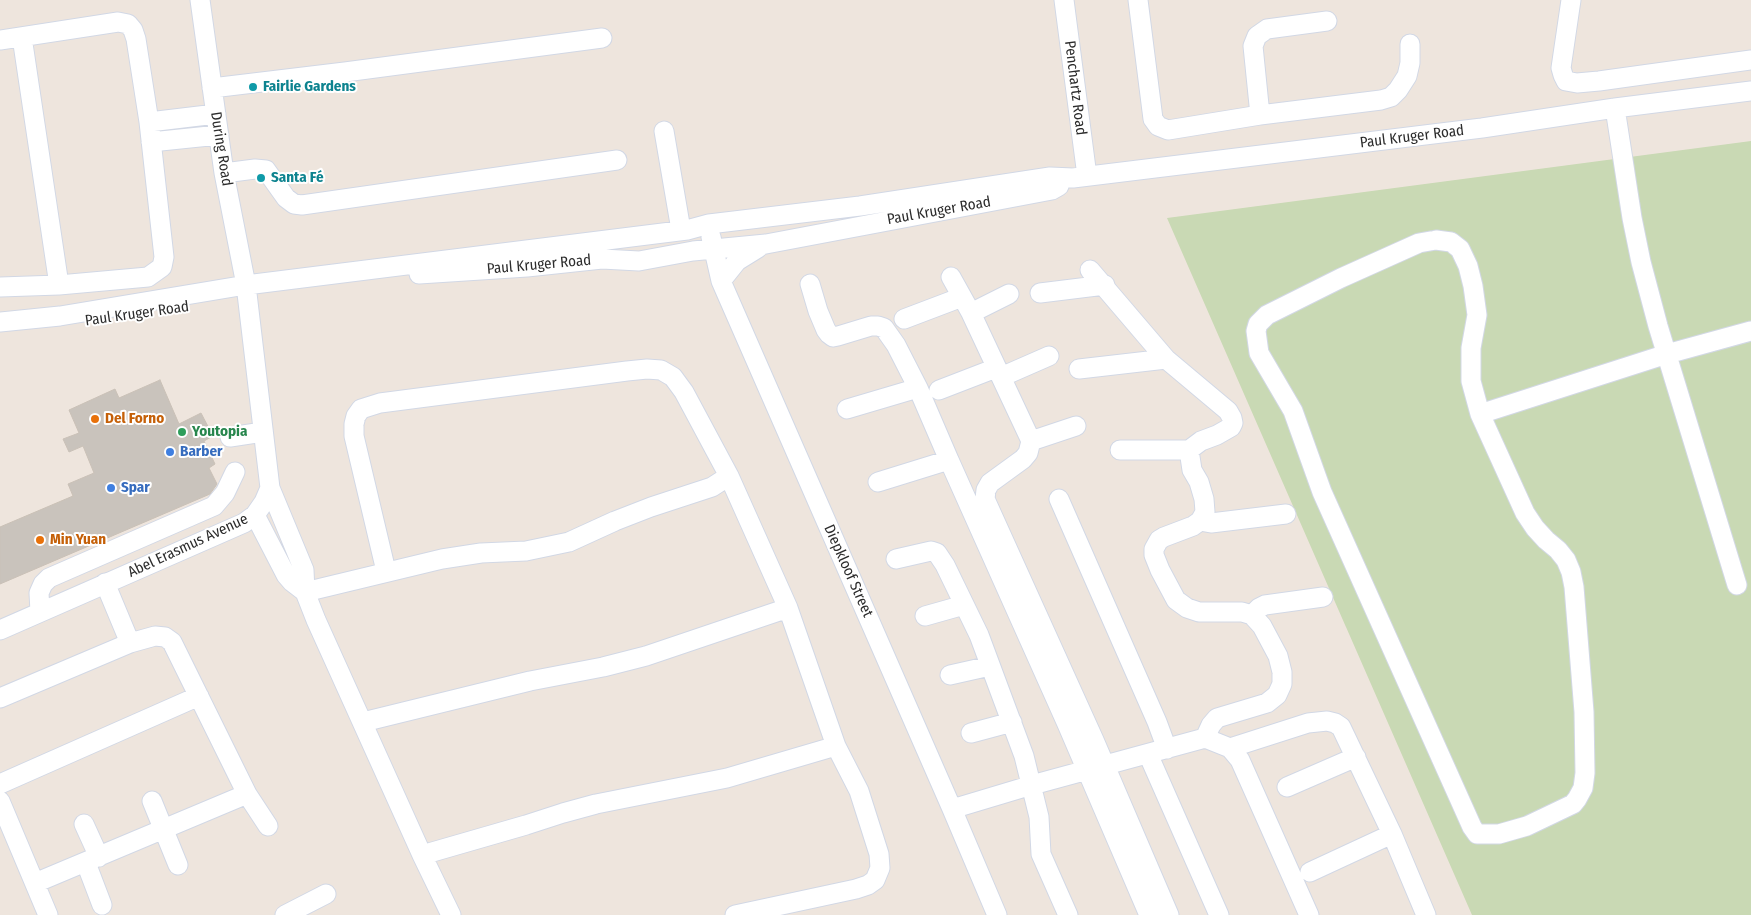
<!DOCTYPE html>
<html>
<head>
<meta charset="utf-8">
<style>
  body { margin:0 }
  canvas { display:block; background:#eee5dd }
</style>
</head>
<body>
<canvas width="1751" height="915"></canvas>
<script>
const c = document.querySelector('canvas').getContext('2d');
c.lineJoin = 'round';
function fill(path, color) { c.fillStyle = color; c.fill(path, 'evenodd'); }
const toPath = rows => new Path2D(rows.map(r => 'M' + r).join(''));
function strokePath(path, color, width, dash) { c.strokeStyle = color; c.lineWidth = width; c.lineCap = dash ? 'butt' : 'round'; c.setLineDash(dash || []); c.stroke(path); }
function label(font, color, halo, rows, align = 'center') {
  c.font = font + ' "Fira Sans Condensed",sans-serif'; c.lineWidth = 4; c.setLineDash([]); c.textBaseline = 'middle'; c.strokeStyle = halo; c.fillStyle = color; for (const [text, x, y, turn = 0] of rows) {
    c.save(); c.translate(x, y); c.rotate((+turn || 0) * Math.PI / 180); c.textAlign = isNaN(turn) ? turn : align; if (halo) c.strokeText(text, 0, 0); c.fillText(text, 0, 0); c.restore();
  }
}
fill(toPath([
  [1751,141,1751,915,1472,915,1167,218]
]), '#c9d9b4');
const building = toPath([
  [160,380,179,424,201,413,213,436,204,441,215,464,209,468,217,484,215,487,210,494,0,584,0,527,73,496,68,484,94,473,83,446,69,452,63,439,79,433,69,410,115,389,119,398,160,380]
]);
fill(building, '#c9c3bc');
strokePath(building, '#cac1b7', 1);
const minor = toPath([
  [1064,0,1087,176],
  [1138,0,1153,119,1158,126,1168,130,1260,115,1381,100,1391,97,1398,90,1407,76,1410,63,1410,44],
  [1571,0,1561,68,1563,75,1566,81,1577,83,1599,81,1751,60],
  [22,37,59,285],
  [0,40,118,22,128,24,133,30,136,39,149,122,164,257,162,267,148,277,59,285,0,287],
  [212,88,345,72,602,38],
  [1615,108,1632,218,1641,262,1658,326,1737,585],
  [1260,115,1253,46,1257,36,1267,29,1327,21],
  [149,122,216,114],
  [664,131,681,230],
  [151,142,219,135],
  [224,173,255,169,266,170,286,198,294,204,302,205,617,160],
  [711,237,721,281,952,809,997,915],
  [1436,240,1451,242,1460,249,1468,266,1473,286,1477,315,1471,348,1471,381,1480,414,1525,513,1535,528,1546,540,1558,550,1566,560,1571,572,1574,587,1584,712,1585,773,1583,788,1577,799,1573,804,1527,826,1499,834,1477,834,1472,827,1322,492,1293,411,1259,353,1256,331,1258,324,1267,315,1341,278,1419,243,1436,240],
  [1090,270,1166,359,1228,411,1232,418,1233,423,1231,427,1217,435,1201,441,1189,450,1192,470,1199,482,1204,499,1205,512,1200,521,1193,526,1164,537,1159,540,1154,549,1154,555,1160,570,1176,600,1187,608,1199,612,1242,612,1252,615,1262,626,1278,656,1282,672,1282,684,1277,695,1267,703,1217,718,1211,725,1205,738],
  [419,274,527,267,602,259,639,261,693,251,766,244,1052,190,1059,186],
  [951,277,971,313,1031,441,1028,453,1023,459,990,483,986,490,985,499,1094,740,1169,915],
  [721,281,737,261,758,248],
  [810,284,818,311,826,330,829,334,833,337,838,336,871,326,878,326,884,328,896,345,918,388],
  [1040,293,1105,285],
  [971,313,1009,294],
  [904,319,962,297],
  [0,322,60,316,246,285,687,230,709,224,860,206,1050,177,1073,178,1482,128,1615,108,1751,91],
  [1079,369,1166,359],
  [1001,377,1049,356],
  [939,390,996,368],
  [847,409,918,388,949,460],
  [1480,414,1667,354,1751,331],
  [230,437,263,432],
  [1031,441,1076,426],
  [1120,450,1189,450],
  [878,482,949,460,1067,724,1149,915],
  [270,488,304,570,305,592,316,620,422,855,451,915],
  [1059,499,1157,722,1167,749],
  [255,515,286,575,292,582,305,592,442,559,481,553,526,551,569,542,615,521,651,507,712,487,729,476],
  [1200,521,1211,523,1286,514],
  [896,559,931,551,937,553,945,565,979,635,1024,756,1039,817,1041,854,1068,915],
  [386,571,354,436,354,424,356,416,361,409,380,403,627,371,647,369,661,370,673,377,684,392,729,476,788,608,836,746,859,791,879,854,880,868,875,880,868,885,856,889,735,915],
  [105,583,130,643],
  [40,612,39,593,43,584,49,578,214,506,225,493,235,472],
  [1252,615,1259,608,1265,605,1323,597],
  [925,616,964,605],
  [0,630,244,523,255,515,264,502,270,488,246,285,224,173,200,0],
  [950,675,990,666],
  [0,698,130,643,155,636,165,637,172,642,247,794,268,826],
  [363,722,530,681,603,667,646,656,788,608],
  [971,733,1012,722],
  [1230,748,1308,723,1327,721,1335,723,1341,727,1392,834,1426,915],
  [1148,754,1219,915],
  [0,784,199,696],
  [1287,787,1356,757],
  [0,801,48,915],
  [152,801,178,865],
  [952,809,1032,785,1205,738,1230,748,1240,760,1309,915],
  [84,824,99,857],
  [422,855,526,825,563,813,596,804,727,778,836,746],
  [86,863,102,905],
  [1310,872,1392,834],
  [35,883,247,794],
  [285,915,326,894]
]);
strokePath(minor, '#d2d8e5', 21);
strokePath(minor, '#fff', 19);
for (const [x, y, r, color] of [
  [253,87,5,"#0f9aa8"],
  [261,178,5,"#0f9aa8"],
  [95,419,5,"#e8710a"],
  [182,432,5,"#2e9e5b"],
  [170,452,5,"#3f7fe0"],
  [111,488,5,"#3f7fe0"],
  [40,540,5,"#e8710a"]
]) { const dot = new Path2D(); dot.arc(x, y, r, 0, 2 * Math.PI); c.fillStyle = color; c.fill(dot); strokePath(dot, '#fff', 2); }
label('bold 15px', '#0d838f', '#fff', [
  ["Fairlie Gardens",263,87],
  ["Santa Fé",271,178]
], 'left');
label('15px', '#2c2c2c', '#fff', [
  ["Penchartz Road",1075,88,83],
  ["Paul Kruger Road",1412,137,-7],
  ["During Road",221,149,81],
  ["Paul Kruger Road",939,211,-10],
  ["Paul Kruger Road",539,265,-5],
  ["Paul Kruger Road",137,314,-8],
  ["Abel Erasmus Avenue",188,546,-25],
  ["Diepkloof Street",848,571,66]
]);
label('bold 15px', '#c56008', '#fff', [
  ["Del Forno",105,419],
  ["Min Yuan",50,540]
], 'left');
label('bold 15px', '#27864d', '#fff', [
  ["Youtopia",192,432]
], 'left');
label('bold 15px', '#366cbe', '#fff', [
  ["Barber",180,452],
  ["Spar",121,488]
], 'left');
</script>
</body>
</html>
